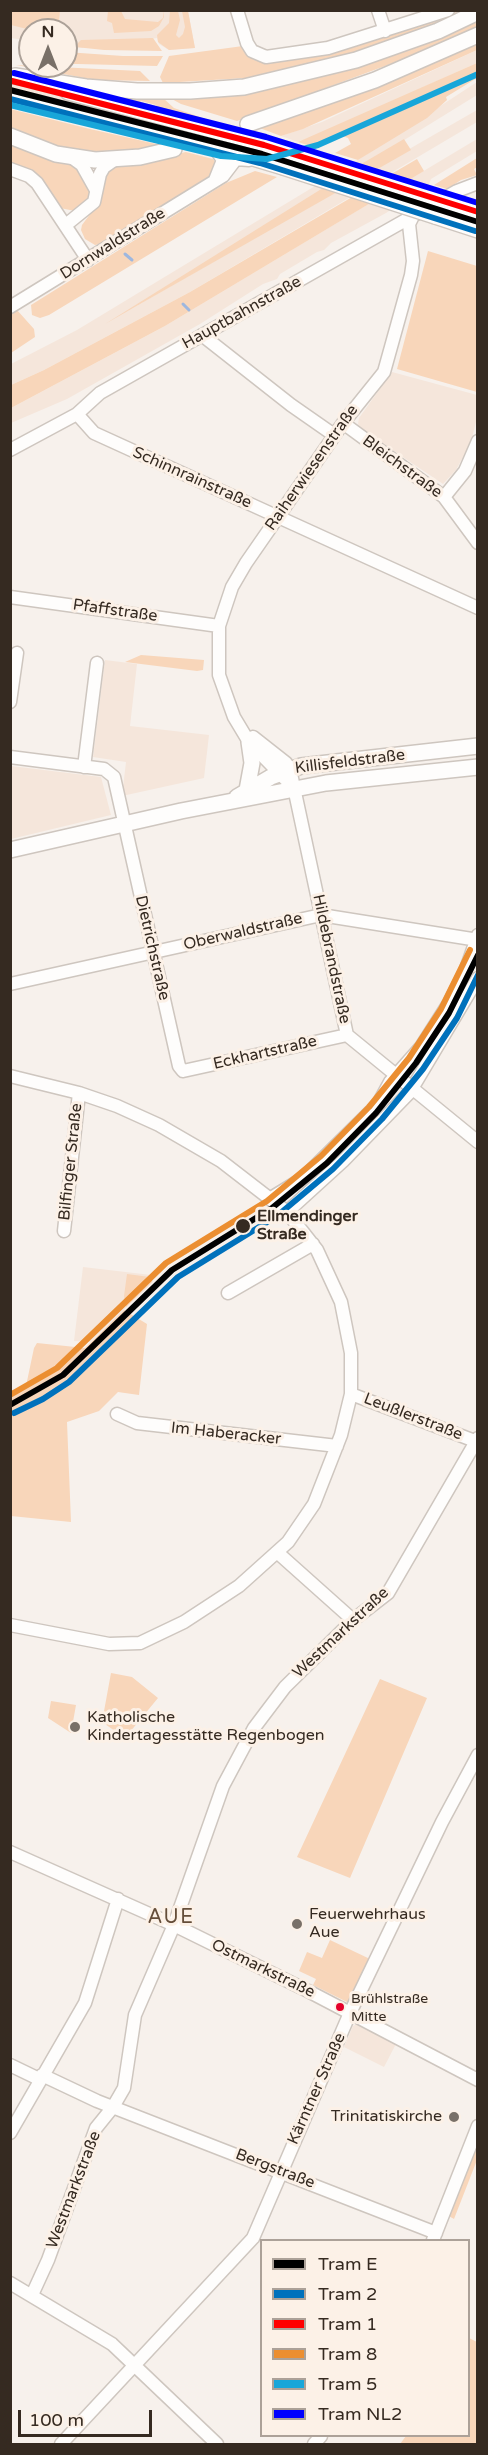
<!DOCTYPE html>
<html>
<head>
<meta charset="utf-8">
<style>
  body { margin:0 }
  #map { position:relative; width:488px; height:2455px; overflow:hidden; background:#f7f1ec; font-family:"Varela Round",sans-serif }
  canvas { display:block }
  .frame { position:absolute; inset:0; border:12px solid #352a21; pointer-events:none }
  .legend { position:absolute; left:260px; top:2239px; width:210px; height:198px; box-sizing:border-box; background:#fcf1e7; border:2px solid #aca198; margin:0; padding:8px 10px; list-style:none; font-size:18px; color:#352a21 }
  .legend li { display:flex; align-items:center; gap:12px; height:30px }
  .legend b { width:30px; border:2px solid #aca198 }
  .north { position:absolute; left:18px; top:18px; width:60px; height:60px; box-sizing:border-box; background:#fcf1e7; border:2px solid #aca198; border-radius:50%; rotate:0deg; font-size:16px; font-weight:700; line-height:24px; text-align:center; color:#352a21 }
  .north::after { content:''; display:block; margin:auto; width:21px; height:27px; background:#797068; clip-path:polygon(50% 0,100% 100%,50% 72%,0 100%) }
  .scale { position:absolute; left:18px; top:2410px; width:134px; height:27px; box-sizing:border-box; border:3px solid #352a21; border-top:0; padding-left:8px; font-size:18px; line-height:21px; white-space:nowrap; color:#352a21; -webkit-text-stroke:4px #fcf1e7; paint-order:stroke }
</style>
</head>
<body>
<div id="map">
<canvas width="488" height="2455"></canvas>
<div class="frame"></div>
<ul class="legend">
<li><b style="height:8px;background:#000"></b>Tram E</li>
<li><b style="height:8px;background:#0071bc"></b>Tram 2</li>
<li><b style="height:8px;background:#f00"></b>Tram 1</li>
<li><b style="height:8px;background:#eb8e31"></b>Tram 8</li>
<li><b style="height:8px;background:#18a6d9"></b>Tram 5</li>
<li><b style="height:8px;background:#00f"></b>Tram NL2</li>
</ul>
<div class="north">N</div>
<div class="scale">100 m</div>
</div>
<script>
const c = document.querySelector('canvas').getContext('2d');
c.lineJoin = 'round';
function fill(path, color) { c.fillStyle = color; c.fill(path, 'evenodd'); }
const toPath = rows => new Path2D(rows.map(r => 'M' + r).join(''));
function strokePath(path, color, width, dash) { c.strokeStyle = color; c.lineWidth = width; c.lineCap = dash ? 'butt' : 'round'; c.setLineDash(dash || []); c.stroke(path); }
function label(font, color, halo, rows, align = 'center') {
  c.font = font + ' "Varela Round",sans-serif'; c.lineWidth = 6; c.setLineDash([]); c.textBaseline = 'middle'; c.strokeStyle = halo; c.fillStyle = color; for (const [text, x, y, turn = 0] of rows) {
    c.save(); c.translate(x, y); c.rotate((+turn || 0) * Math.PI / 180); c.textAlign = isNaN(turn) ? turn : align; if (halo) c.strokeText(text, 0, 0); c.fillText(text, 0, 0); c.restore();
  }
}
fill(toPath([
  [10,11,188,11,195,48,169,50,159,44,157,38,82,48,66,46,66,30,30,30,30,41,11,38],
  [477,50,477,63,327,131,298,142,281,136,322,122],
  [477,82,477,95,126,312,477,110,477,122,190,292,44,370,11,385,11,364,77,330,358,160],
  [10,83,145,116,299,157,288,164,11,93],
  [477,139,477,151,431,179,429,184,386,213,331,243,324,250,317,252,280,274,277,279,263,284,200,324,67,399,11,423,11,408,165,326],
  [392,372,477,395,477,418,471,442,456,470,443,484,361,429,358,424,359,418],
  [105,660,137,664,130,726,209,735,204,778,122,796,126,762,93,757],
  [11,766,101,777,111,815,11,839],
  [83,1267,151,1275,153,1282,90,1342,74,1341],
  [357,2024,396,2044,384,2067,344,2047,353,2026]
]), '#f5e6db');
fill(toPath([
  [10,11,60,11,58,30,31,30,11,25],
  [108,11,121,11,125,19,158,22,163,18,164,11,164,17,159,26,151,31,114,33,112,23,107,21],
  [178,11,180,20,176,35,179,38,183,34,185,27,182,11,188,11,195,48,169,50,158,42,157,35,169,23,170,11],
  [458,11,473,11,415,37,278,76,163,83,160,77,169,56,243,46,245,53,254,60,267,63,327,53,382,38],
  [477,20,477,27,428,50,237,121,181,104,170,98,288,83,338,73,410,50],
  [153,38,162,51,104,50,66,46,77,44,81,40],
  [477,39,477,50,303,129,281,136,257,127],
  [66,52,123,56,163,56,157,66,78,64,66,64],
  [477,63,477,78,446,97,447,100,427,118,358,160,335,153,351,144,348,138,340,135,316,148,298,142],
  [16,65,140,71,150,81,95,80],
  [99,91,163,98,174,108,214,122,156,108,156,105,141,101,139,104,114,98],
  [10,109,90,129,165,146,135,152,99,154,63,149,11,130],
  [404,139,411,150,105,324,363,163],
  [10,145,66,162,77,168,90,184,91,197,75,211,60,208,35,173,11,164],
  [186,152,213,159,216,163,214,173,105,243,95,245,85,239,81,230,82,225,96,206,101,180,112,167],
  [477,158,477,167,474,169,477,175,461,180,447,189,434,185],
  [417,159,424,171,165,326,11,408,11,385,44,370,190,292],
  [255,171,277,177,49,315,40,318,32,315,31,305,226,183],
  [428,251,477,266,477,392,397,369],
  [17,310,34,329,35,337,11,353,11,312],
  [141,655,204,660,203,670,197,671,125,662],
  [127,1274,150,1277,152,1282,126,1307,124,1296],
  [124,1310,147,1324,139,1395,118,1392,99,1411,67,1422,71,1522,11,1516,11,1393,26,1386,34,1348,37,1343,85,1348],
  [111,1673,132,1677,158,1698,125,1738,102,1722],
  [380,1679,427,1698,350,1878,297,1857],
  [51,1701,76,1705,71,1733,48,1718],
  [330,1940,370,1959,349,2003,313,1985,316,1979,299,1971,307,1952,322,1958],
  [477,2137,477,2160,454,2219,447,2215],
  [469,2338,477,2342,477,2444,400,2444,406,2436,468,2436]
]), '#f8d6ba');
strokePath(toPath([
  [125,254,132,260],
  [183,304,189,310]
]), '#9eb7df', 3);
const minor = toPath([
  [237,10,247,43,252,51,266,57,328,48,448,10],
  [378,10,385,31],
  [213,146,223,160,215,180],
  [71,157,82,165,96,190],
  [10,169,29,176,37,183,88,260],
  [67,224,94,202,100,174,104,167,114,160],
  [10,307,223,176,236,159,249,160],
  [202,335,291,405,334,435],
  [77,414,94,433,478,608],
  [343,423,444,497,478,543],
  [10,450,77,414,100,393,457,191,478,183],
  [444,497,465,471,478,441],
  [10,597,219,626],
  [10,702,17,653],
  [253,737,286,763,290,769,347,1035,478,1142],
  [10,757,104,769,114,777,179,1066,183,1071,347,1035],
  [84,767,97,663],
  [295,789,249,742,234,717,219,675,219,626,232,587,246,563,343,423,384,372,411,275,413,261,409,224,412,218],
  [10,984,321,915,478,940],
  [10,1076,79,1093,117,1106,159,1125,221,1161,287,1212,317,1250,341,1302,351,1353,351,1394,341,1435,314,1504,288,1542,239,1586,184,1622,140,1643,109,1644,10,1625],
  [271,1198,302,1179,378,1104,390,1082,421,1047,449,1003,465,972,478,935],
  [287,1212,343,1161,410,1092,478,978],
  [64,1231,79,1093],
  [228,1293,313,1244],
  [351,1394,475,1441],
  [117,1414,137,1423,337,1446],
  [278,1553,353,1620],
  [10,1852,174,1925,308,1991,478,2080],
  [10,2065,39,2079],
  [42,2075,97,2101,436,2233],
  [10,2133,85,2003,118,1899],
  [433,2240,478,2126],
  [10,2283,112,2344,217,2444],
  [32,2295,48,2260,96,2128,113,2107,124,2088,135,2015,174,1925,223,1786,254,1728,285,1687,353,1620,388,1593,478,1438],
  [61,2444,253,2238,350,2013,442,1822,478,1755],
  [314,2444,321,2436]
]);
const major = toPath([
  [15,76,86,87,137,91,190,91,244,87,356,60,438,31,478,12],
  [68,92,257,142,411,190],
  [10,98,213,146,283,167],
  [248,124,375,80,478,35],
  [10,136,56,154,95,160,140,157,174,149],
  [454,204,478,212],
  [435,216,478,230],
  [247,790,252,763,249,742],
  [237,797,271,777,301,766,478,746],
  [10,850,181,811,326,783,478,767]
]);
strokePath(minor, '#cec6bf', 15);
strokePath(major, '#cec6bf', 18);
strokePath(minor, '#fefdfc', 12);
strokePath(major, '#fefdfc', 15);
const majorBridge = toPath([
  [283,167,435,216],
  [411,190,454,204]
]);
strokePath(majorBridge, '#cec6bf', 18, []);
strokePath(majorBridge, '#fefdfc', 15);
strokePath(toPath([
  [10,90,262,154,478,222],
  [10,1405,63,1375,172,1270,272,1208,327,1163,376,1113,416,1063,449,1013,478,955]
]), '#000', 6);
strokePath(toPath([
  [10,99,260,163,475,231],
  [14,1413,43,1399,69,1382,178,1277,277,1216,333,1169,382,1119,423,1069,457,1018,478,975]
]), '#0071bc', 6);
strokePath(toPath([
  [12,81,264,145,478,212]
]), '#f00', 6);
strokePath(toPath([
  [10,1395,57,1368,166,1263,267,1201,321,1156,369,1107,409,1058,441,1009,470,950]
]), '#eb8e31', 6);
strokePath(toPath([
  [10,105,221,156,267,159,318,145,478,74]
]), '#18a6d9', 6);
strokePath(toPath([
  [14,73,266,137,478,203]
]), '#00f', 6);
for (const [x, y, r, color] of [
  [243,1226,8,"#352a21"],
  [75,1727,6,"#797068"],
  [297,1924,6,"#797068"],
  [340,2007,5,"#e4002b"],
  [454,2117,6,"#797068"]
]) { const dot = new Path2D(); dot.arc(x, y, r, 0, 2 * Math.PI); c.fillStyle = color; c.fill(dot); strokePath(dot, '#fcf1e7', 2); }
label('14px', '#352a21', '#fcf1e7', [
  ["Brühlstraße",351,1999],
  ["Mitte",351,2017]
], 'left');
label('16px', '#352a21', '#fcf1e7', [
  ["Dornwaldstraße",113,244,-32],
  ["Hauptbahnstraße",242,313,-29],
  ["Bleichstraße",402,467,36],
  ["Raiherwiesenstraße",312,468,-55],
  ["Schinnrainstraße",192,478,24],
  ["Pfaffstraße",115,611,8],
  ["Killisfeldstraße",350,762,-7],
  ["Oberwaldstraße",243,932,-13],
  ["Dietrichstraße",152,948,77],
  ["Hildebrandstraße",331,959,78],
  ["Eckhartstraße",265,1053,-13],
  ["Bilfinger Straße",71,1162,-84],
  ["Leußlerstraße",413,1417,21],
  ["Im Haberacker",226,1434,6],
  ["Westmarkstraße",341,1633,-43],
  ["Ostmarkstraße",263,1969,26],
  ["Kärntner Straße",317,2089,-66],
  ["Bergstraße",275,2169,21],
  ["Westmarkstraße",74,2190,-69]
]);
label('bold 16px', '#352a21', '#fcf1e7', [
  ["Ellmendinger",257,1217],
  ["Straße",257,1235]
], 'left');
label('16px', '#352a21', '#fcf1e7', [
  ["Katholische",87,1718],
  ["Kindertagesstätte Regenbogen",87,1736],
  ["Feuerwehrhaus",309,1915],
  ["Aue",309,1933],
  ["Trinitatiskirche",442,2117,"right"]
], 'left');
c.letterSpacing = '1.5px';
label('20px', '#654e3a', '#fcf1e7', [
  ["AUE",171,1918]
]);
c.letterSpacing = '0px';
</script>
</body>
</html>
